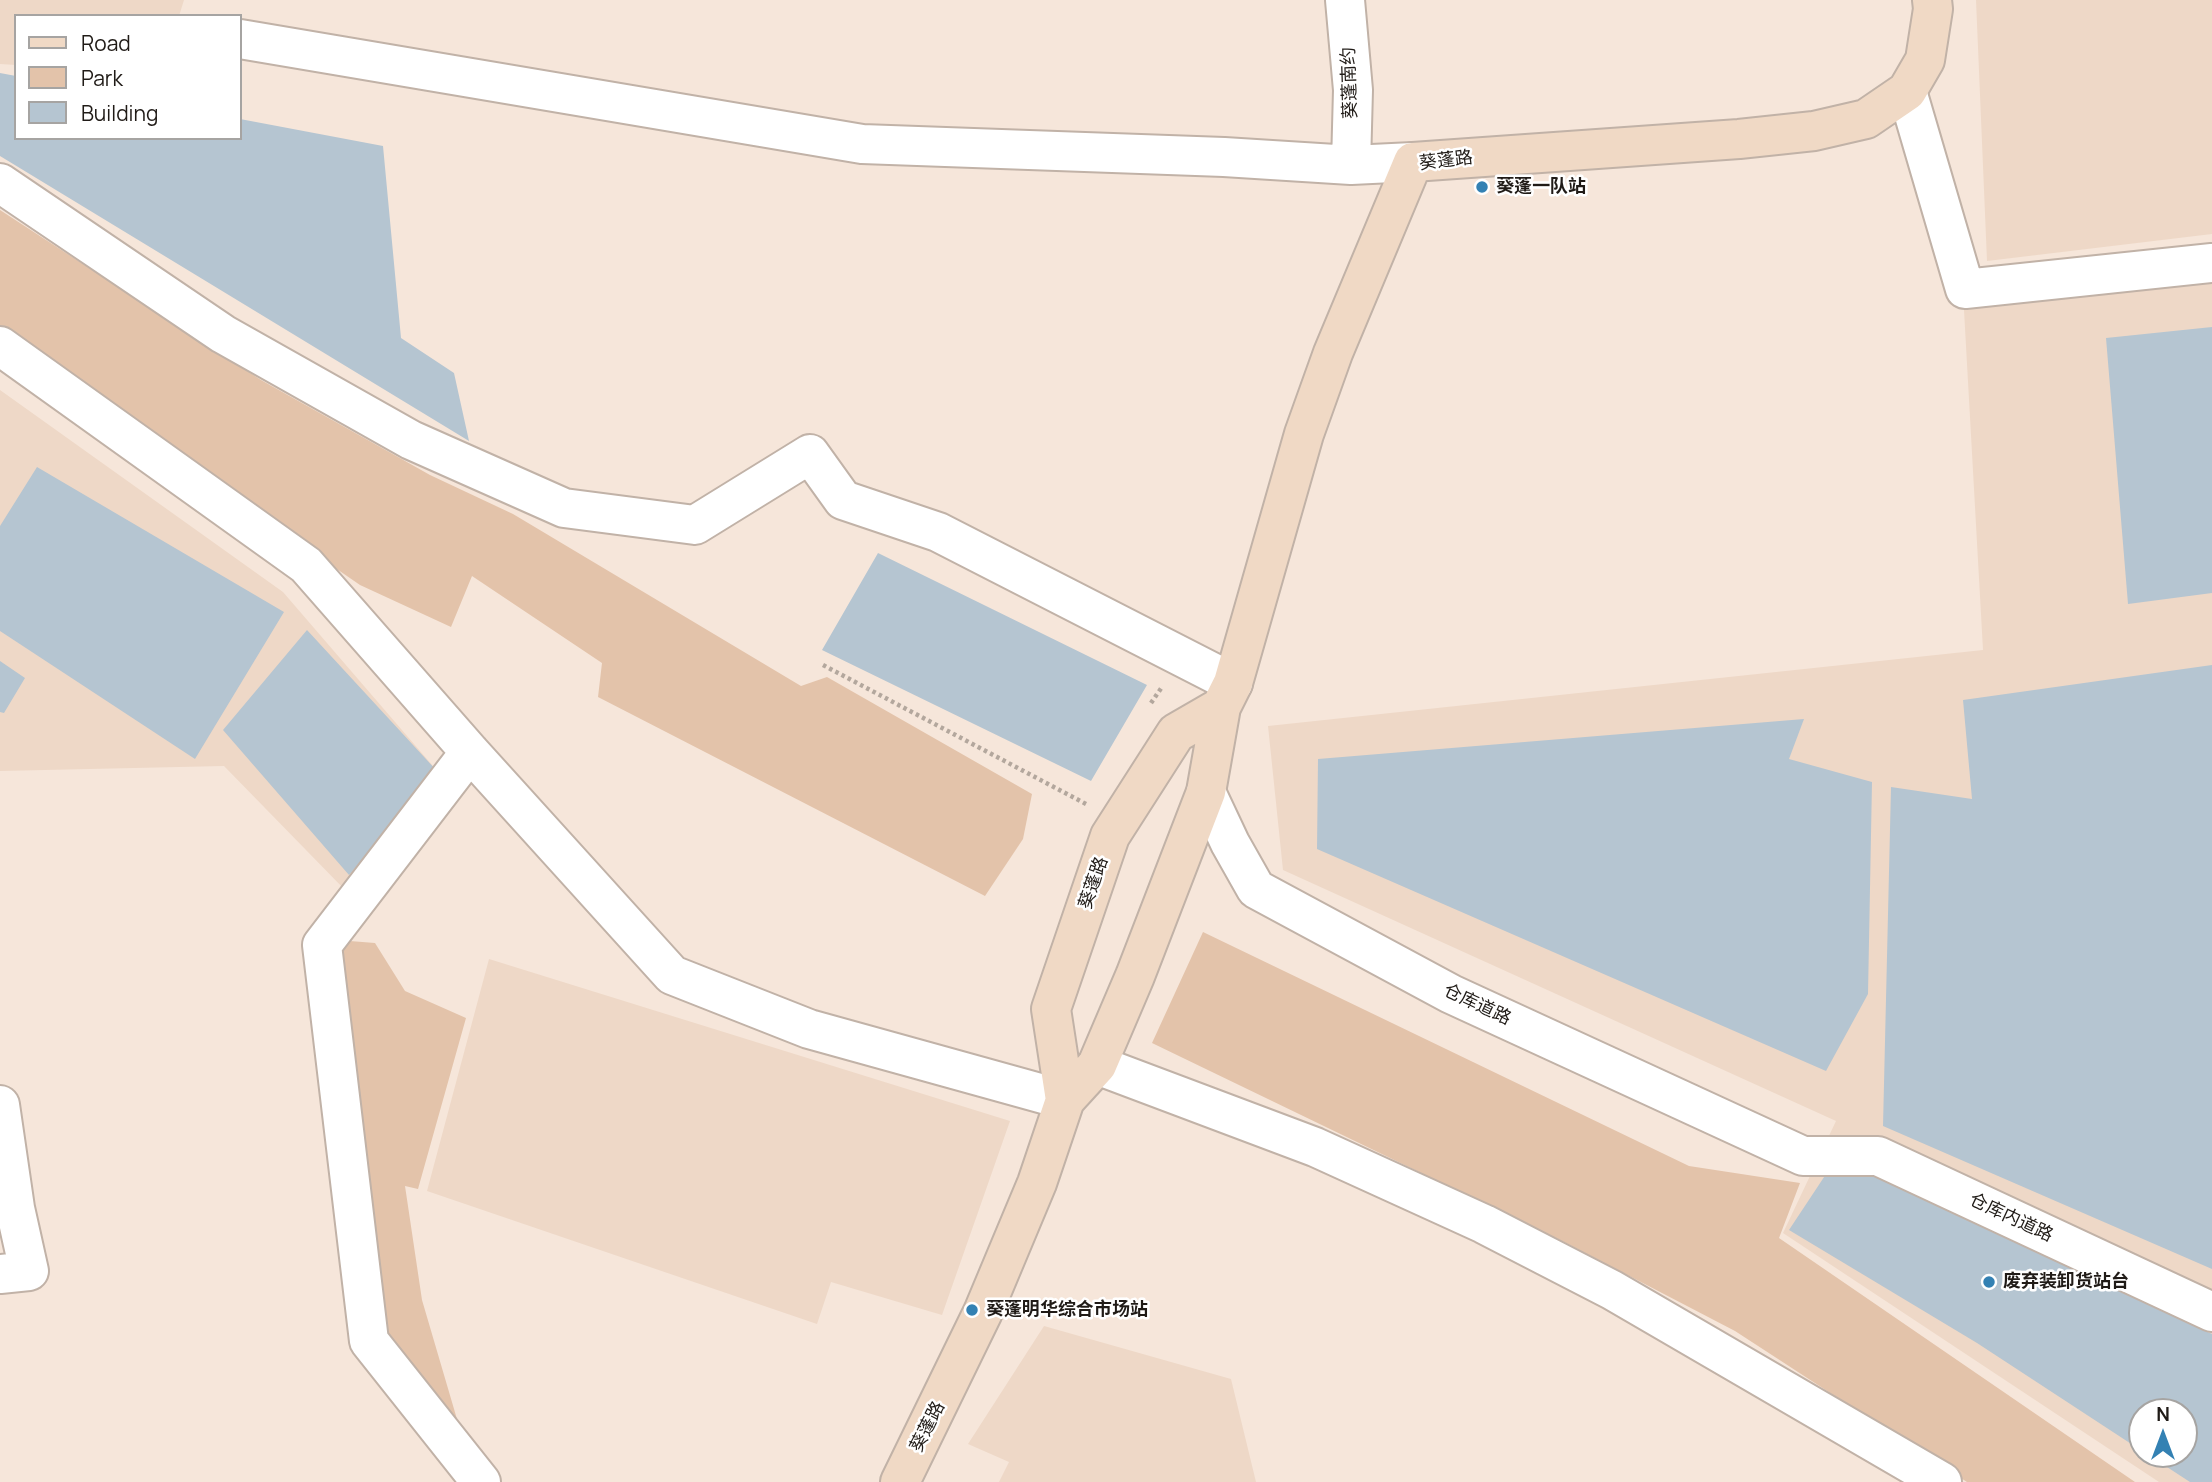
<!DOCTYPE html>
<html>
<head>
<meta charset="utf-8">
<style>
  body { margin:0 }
  #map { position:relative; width:2212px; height:1482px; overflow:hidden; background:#f6e6da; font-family:Manrope,sans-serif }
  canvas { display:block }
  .legend { position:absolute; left:14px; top:14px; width:228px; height:126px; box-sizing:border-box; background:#fff; border:2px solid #a6a4a2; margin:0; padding:9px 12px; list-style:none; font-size:21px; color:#201b17 }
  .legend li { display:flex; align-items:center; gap:14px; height:35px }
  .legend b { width:35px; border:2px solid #a6a4a2 }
  .north { position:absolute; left:2128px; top:1398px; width:70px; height:70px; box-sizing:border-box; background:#fff; border:2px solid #a6a4a2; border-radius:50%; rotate:0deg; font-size:19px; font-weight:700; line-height:28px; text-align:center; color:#201b17 }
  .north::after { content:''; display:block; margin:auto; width:24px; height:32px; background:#3381b3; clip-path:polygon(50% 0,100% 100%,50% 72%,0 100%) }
</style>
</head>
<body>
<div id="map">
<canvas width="2212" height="1482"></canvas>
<ul class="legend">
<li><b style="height:9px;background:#f0d9c5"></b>Road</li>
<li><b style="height:19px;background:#e3c3aa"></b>Park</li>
<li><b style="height:19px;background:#b5c5d1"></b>Building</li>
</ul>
<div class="north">N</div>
</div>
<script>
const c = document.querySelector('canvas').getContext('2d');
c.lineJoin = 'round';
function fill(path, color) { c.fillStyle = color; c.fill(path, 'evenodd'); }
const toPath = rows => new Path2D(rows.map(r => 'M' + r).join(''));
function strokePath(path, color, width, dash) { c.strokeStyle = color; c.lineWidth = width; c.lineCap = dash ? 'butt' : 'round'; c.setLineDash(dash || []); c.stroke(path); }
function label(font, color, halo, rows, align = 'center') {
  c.font = font + ' Manrope,"Noto Sans SC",sans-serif'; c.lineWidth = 5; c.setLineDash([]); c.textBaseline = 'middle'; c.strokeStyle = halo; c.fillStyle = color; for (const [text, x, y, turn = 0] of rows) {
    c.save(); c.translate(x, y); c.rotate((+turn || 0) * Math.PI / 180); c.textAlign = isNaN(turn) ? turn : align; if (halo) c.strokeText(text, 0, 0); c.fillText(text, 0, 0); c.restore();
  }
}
fill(toPath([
  [0,0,184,0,179,16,16,16,16,65,0,64],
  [1976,0,2212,0,2212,234,1987,261],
  [2212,275,2212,1482,2159,1482,1783,1233,1836,1121,1283,870,1268,726,1983,650,1964,310],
  [2142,1412,2184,1412,2184,1454,2142,1454],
  [0,390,283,592,439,773,346,891,224,766,0,771],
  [489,959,1010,1121,942,1315,831,1282,817,1324,427,1191],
  [1044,1326,1231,1379,1256,1482,999,1482,1009,1462,968,1444]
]), '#eed8c7');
fill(toPath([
  [0,210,261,380,430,475,513,514,801,686,827,677,1032,794,1023,839,985,896,598,697,602,663,472,576,451,627,360,585,0,337],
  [1203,932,1689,1166,1800,1183,1779,1238,2135,1482,1967,1482,1735,1331,1564,1242,1152,1043],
  [337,940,375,943,405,991,466,1018,418,1189,405,1186,422,1300,459,1426,378,1342]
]), '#e3c3aa');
fill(toPath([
  [0,73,16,76,16,138,240,138,240,119,383,146,401,338,454,373,469,441,0,156],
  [2212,327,2212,593,2128,604,2106,338],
  [37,467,284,612,195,759,0,631,0,526],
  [878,553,1147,685,1091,781,822,650],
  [307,630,437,771,349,875,223,730],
  [0,661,25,678,4,713,0,712],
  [2212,665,2212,1269,1883,1126,1891,787,1972,799,1963,700],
  [1804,719,1789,759,1872,782,1868,994,1826,1071,1317,849,1318,759],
  [1838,1156,2212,1334,2212,1482,2190,1482,2147,1454,2184,1454,2184,1412,2142,1412,2142,1451,1977,1343,1789,1230]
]), '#b5c5d1');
const street = toPath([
  [1345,0,1353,90,1351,165],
  [240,39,862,144,1224,157,1351,165,1413,162],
  [1907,91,1965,289,2212,263],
  [0,183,223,334,411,440,564,508,695,525,810,454,843,500,938,532,1233,683],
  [0,346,306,565,470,752,672,975,809,1029,1065,1100],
  [470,752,322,945,369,1341,481,1482],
  [1206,792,1230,843,1256,889,1451,994,1803,1156,1878,1156,2212,1312],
  [1097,1065,1315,1147,1484,1224,1612,1290,1942,1482],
  [0,1105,15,1208,29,1271,0,1274]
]);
const secondary = toPath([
  [1065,1100,1051,1009,1110,836,1176,733,1221,707],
  [900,1482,983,1312,1037,1183,1065,1100,1097,1065,1135,976,1206,792,1221,707,1233,683,1304,434,1333,353,1413,162,1739,139,1814,131,1866,119,1907,91,1925,60,1933,9,1932,0]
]);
strokePath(street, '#c1b2a7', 42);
strokePath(secondary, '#c1b2a7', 42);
strokePath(toPath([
  [823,665,1086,804],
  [1151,703,1162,687]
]), '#b3a79d', 4.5, [3.5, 3.5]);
strokePath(street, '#fff', 38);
strokePath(secondary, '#f0d9c5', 38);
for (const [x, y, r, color] of [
  [1482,187,7,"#3381b3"],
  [1989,1282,7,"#3381b3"],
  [972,1310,7,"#3381b3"]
]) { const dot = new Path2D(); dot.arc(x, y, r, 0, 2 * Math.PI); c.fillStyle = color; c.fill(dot); strokePath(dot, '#fff', 2.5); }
label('18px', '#201b17', '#fff', [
  ["葵蓬南约",1350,83,-92],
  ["葵蓬路",1446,161,-7],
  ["葵蓬路",1094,883,-71],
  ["仓库道路",1477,1005,25],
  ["仓库内道路",2011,1218,25],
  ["葵蓬路",928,1427,-63]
]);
label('bold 18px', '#201b17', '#fff', [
  ["葵蓬一队站",1496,187],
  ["废弃装卸货站台",2003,1282],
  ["葵蓬明华综合市场站",986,1310]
], 'left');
</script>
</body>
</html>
